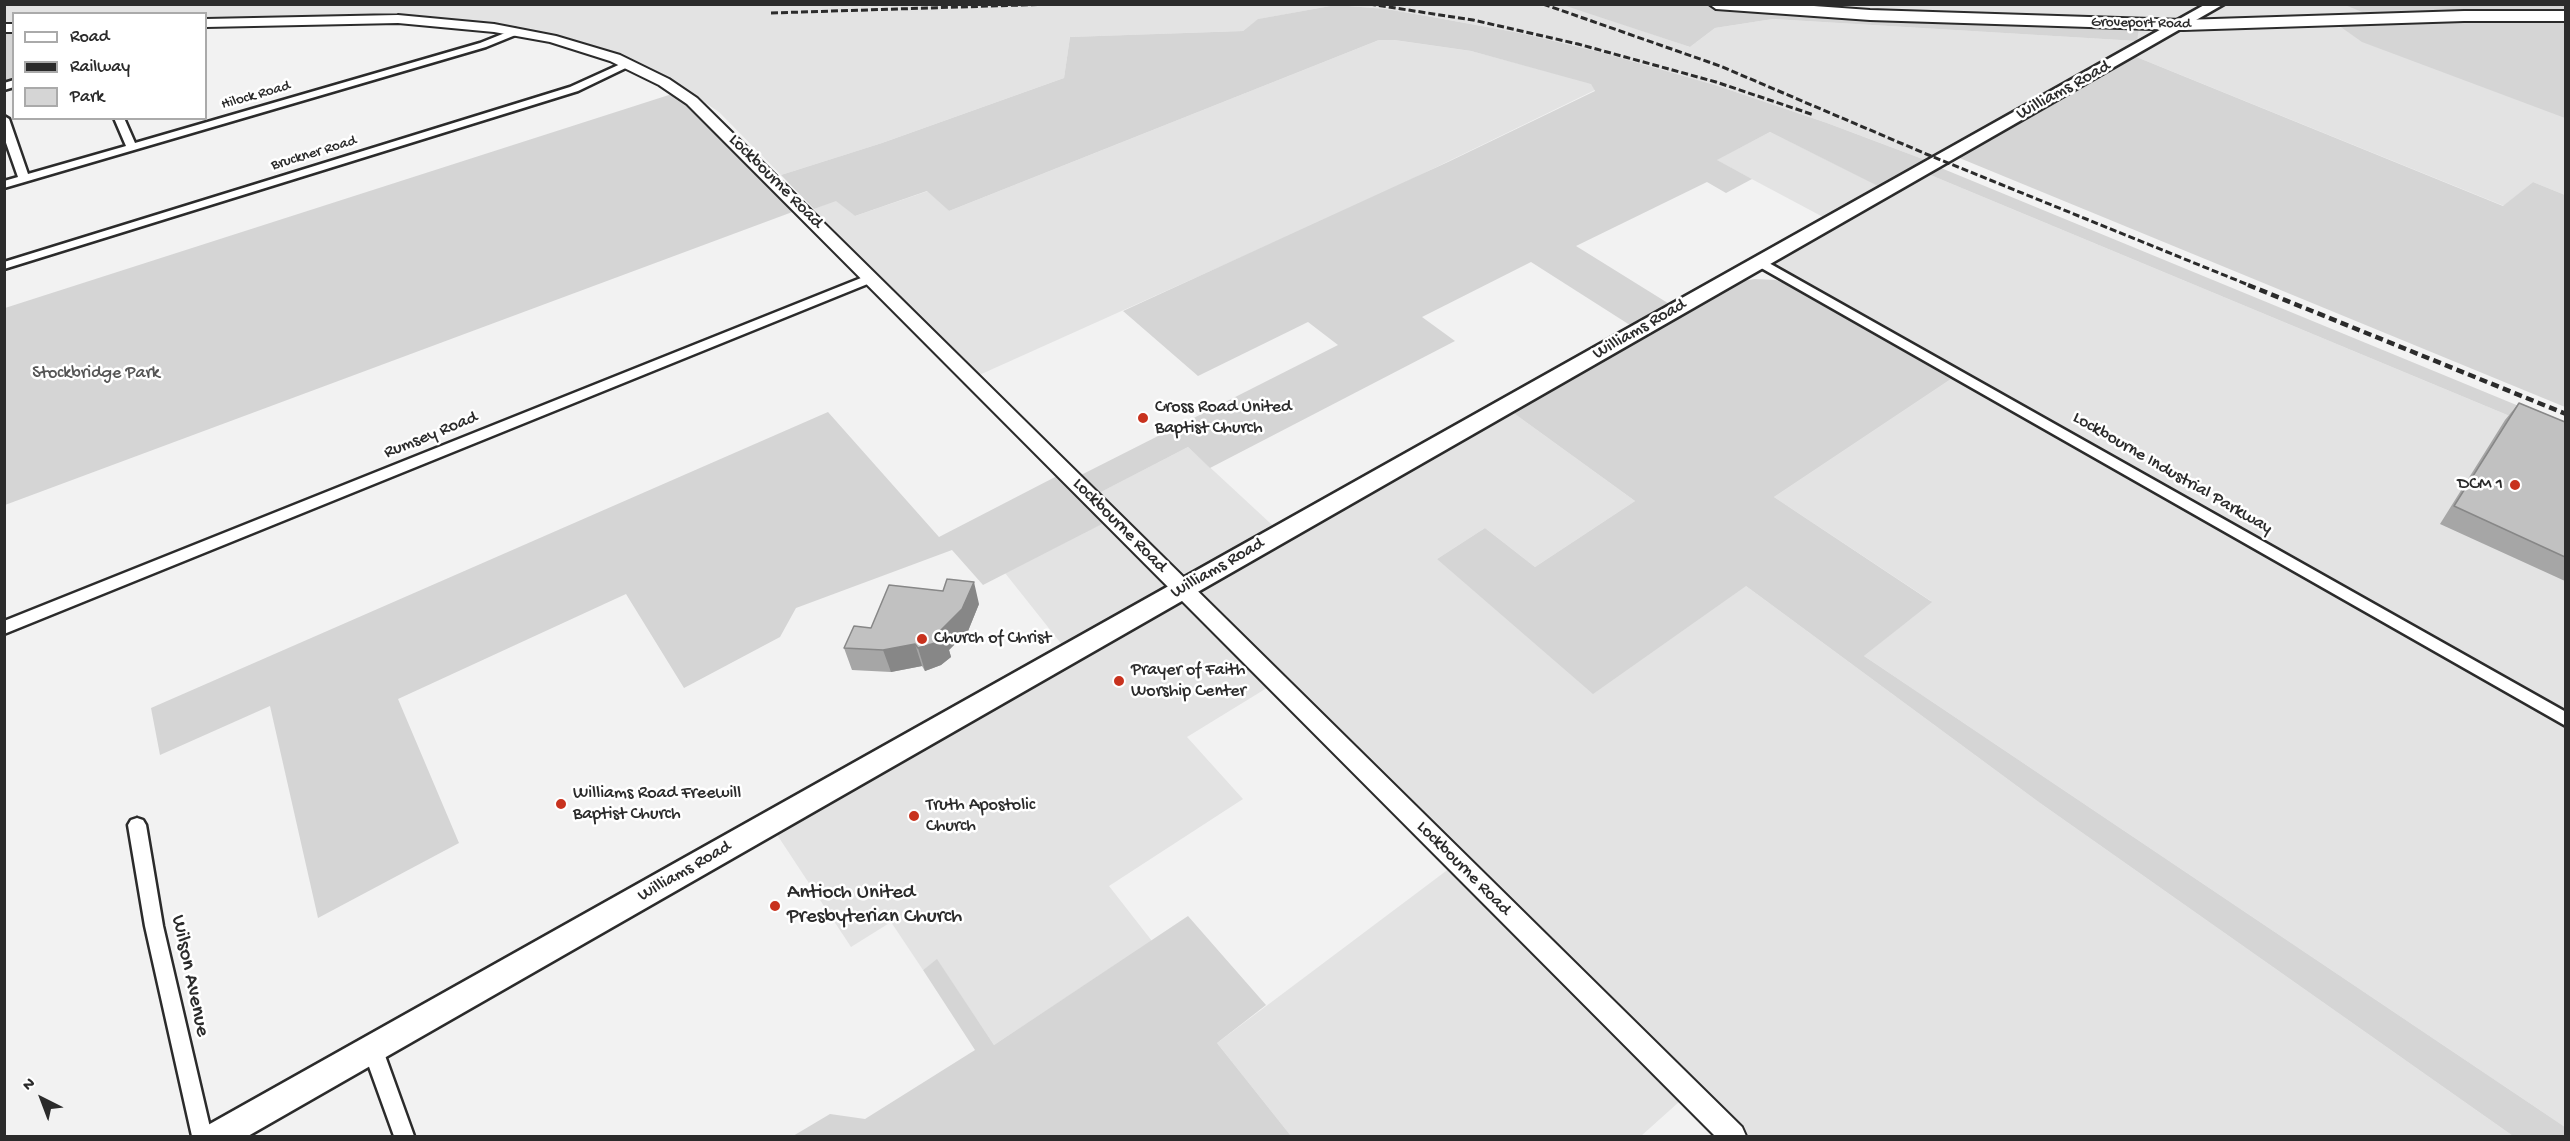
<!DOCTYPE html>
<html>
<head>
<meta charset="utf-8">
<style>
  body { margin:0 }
  #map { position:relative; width:2570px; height:1141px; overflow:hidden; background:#f2f2f2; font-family:"Gochi Hand",sans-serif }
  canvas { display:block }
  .frame { position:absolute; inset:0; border:6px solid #2b2b2b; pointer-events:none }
  .legend { position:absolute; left:12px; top:12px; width:195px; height:108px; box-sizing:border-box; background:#fff; border:2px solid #aaa; margin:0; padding:8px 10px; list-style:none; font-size:18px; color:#2b2b2b }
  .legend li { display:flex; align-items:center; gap:12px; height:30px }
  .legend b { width:30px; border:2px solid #aaa }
  .north { position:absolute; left:12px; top:1069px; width:60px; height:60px; -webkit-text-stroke:4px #fff; paint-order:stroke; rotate:318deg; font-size:16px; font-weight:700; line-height:24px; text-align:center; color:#2b2b2b }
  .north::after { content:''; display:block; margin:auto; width:21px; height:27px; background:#2b2b2b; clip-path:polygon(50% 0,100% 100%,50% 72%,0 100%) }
</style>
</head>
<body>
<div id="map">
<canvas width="2570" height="1141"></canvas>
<div class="frame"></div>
<ul class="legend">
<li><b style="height:8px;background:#fff"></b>Road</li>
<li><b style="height:8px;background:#2b2b2b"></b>Railway</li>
<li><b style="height:16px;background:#d5d5d5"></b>Park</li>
</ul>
<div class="north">N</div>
</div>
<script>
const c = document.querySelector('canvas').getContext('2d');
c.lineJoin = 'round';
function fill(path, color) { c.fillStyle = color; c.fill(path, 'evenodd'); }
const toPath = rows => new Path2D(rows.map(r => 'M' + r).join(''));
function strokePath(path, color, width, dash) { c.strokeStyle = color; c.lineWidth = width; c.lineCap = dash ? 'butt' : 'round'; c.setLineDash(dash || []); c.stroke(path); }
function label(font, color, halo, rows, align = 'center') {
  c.font = font + ' "Gochi Hand",sans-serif'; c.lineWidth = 5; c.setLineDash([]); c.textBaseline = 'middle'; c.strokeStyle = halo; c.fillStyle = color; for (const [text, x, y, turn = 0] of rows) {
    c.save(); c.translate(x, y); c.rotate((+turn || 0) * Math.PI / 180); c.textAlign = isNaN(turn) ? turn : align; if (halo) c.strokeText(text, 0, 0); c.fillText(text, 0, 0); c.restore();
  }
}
fill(toPath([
  [1563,4,1690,47,1715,28,1773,19,2138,41,1769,5,2565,5,2565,195,2533,182,2504,206,2134,56,1957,157,1942,150,1928,161,1827,123,1715,85,1600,52,1520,33,1432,17,1386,9,1336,5,1259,19,1243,31,1070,37,1064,78,882,143,781,175,719,112,661,73,574,40,524,29,397,17,206,20,206,14,14,14,13,25,5,25,4,5],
  [1379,40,1394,40,1471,51,1591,83,1595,90,1375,197,977,376,814,209,836,200,855,216,928,191,949,211],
  [1770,132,1882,187,1916,169,2565,439,2565,1127,1864,656,1931,601,1774,497,1951,379,1761,270,1840,226,1716,160],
  [1508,409,1635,501,1535,567,1485,528,1437,559,1746,586,2040,803,2513,1136,1732,1136,1689,1093,1641,1136,1291,1136,1217,1043,1458,862,1275,683,1187,737,1243,799,1109,886,1152,941,994,1045,937,960,923,970,891,922,851,947,768,821,1067,651,1005,573,1103,523,1083,501,1188,447,1283,535]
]), '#e3e3e3');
fill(toPath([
  [1691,4,1764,12,2139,28,2137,41,1773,19,1715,28,1690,47,1563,5],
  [2565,4,2566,12,2372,16,2345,5],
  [1336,5,1386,9,1432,17,1520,33,1600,52,1715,85,1827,123,1928,161,1882,188,1770,132,1717,160,1752,179,1726,193,1707,182,1576,246,1671,305,1633,327,1531,262,1422,317,1455,341,1210,468,1188,447,1099,493,1081,475,1338,345,1308,322,1198,376,1123,311,1448,162,1595,91,1591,84,1471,51,1394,40,1379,40,949,211,927,191,855,216,836,201,814,209,781,175,882,143,1064,78,1070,37,1243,31,1258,19],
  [2477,19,2565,19,2565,118,2362,42,2338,25],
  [5,31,13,31,13,79,5,81],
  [2134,56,2503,206,2533,182,2565,195,2565,407,1957,157],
  [672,94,687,104,795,211,5,505,5,308],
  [1941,168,2565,425,2565,439,1928,174],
  [1755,279,1776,280,1791,286,1951,379,1774,497,1932,602,1864,656,2565,1127,2565,1136,2513,1136,2040,803,1746,586,1593,694,1437,559,1485,528,1535,567,1635,501,1508,409,1742,281],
  [828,412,939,537,1059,475,1104,523,983,585,952,550,796,608,780,637,684,688,626,594,398,699,459,843,318,918,270,706,160,755,151,708],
  [1188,916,1266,1005,1217,1043,1291,1136,793,1136,830,1114,865,1119,975,1050,923,970,937,959,994,1045]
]), '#d5d5d5');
const minor = toPath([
  [515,29,520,32,518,34,486,47,4,188,4,181,18,177,4,137,4,116,9,119,28,174,126,146,114,118,124,118,135,143,480,43,515,29],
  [625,62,634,64,578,91,4,269,4,262,570,87,625,62],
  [14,80,14,87,4,90,4,83,14,80],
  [1760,258,2566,712,2566,726,1756,265,1754,262,1760,258],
  [871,274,875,275,875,281,4,634,4,621,871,274],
  [137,818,143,820,146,825,163,926,212,1136,192,1136,145,926,128,825,131,820,137,818],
  [373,1040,380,1043,383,1050,414,1136,394,1136,363,1050,366,1043,373,1040]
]);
const tertiary = toPath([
  [398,15,494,24,556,36,620,55,669,79,697,98,1742,1127,1746,1136,1715,1136,687,104,659,85,610,61,550,42,494,32,398,23,206,27,206,19,398,15],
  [4,24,14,24,14,32,4,32,4,24]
]);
const secondary = toPath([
  [2206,4,2224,4,248,1136,204,1136,208,1125,2206,4]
]);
const primary = toPath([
  [1709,4,1786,4,1870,10,2183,20,2464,11,2566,11,2566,21,2464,21,2183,30,1870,20,1716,9,1709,4]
]);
strokePath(minor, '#2b2b2b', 5);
strokePath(tertiary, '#2b2b2b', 4);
strokePath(secondary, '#2b2b2b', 5);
strokePath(primary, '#2b2b2b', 4);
fill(minor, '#fff');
fill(tertiary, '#fff');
fill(secondary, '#fff');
fill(primary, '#fff');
strokePath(toPath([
  [1369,4,1473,20,1578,44,1716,82,1814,115],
  [1543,4,1720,66,1931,156,2251,286],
  [771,13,1054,4]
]), '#2b2b2b', 3, [7, 3]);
strokePath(toPath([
  [2248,285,2566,414]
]), '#2b2b2b', 4.5, [8, 4.5]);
fill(toPath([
  [2519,403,2565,422,2565,581,2440,524,2505,420],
  [979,604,968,631,949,650,951,657,941,665,925,671,922,666,891,672,852,670,844,648,871,628]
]), '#a6a6a6');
fill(toPath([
  [974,582,979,604,968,631,949,650,951,657,941,665,925,671,918,648],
  [915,644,922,666,891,672,883,650]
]), '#878787');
const building = toPath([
  [2519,403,2565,422,2565,557,2454,506,2519,403],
  [947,579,974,582,962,609,941,630,945,634,935,643,918,648,915,644,883,650,844,648,854,626,871,628,889,585,943,591,947,579]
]);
fill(building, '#c1c1c1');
strokePath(building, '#878787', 1.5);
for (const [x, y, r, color] of [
  [1143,418,6,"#c8321e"],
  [2515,485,6,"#c8321e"],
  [922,639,6,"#c8321e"],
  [1119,681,6,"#c8321e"],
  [561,804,6,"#c8321e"],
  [914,816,6,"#c8321e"],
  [775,906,6,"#c8321e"]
]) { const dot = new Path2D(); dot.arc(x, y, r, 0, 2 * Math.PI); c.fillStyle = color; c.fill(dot); strokePath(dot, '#fff', 2); }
label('15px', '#2b2b2b', '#fff', [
  ["Groveport Road",2141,24,1],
  ["Hilock Road",256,96,-16],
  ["Bruckner Road",314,154,-17]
]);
label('18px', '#2b2b2b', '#fff', [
  ["Williams Road",2064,91,-29],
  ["Lockbourne Road",775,182,45],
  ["Williams Road",1640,330,-30],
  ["Rumsey Road",431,436,-22],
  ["Lockbourne Industrial Parkway",2172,474,30],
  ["Lockbourne Road",1119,526,45],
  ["Williams Road",1218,569,-30],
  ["Lockbourne Road",1463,869,45],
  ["Williams Road",685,872,-30]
]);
label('18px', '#565656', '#fff', [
  ["Stockbridge Park",96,374]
]);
label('18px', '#2b2b2b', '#fff', [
  ["Cross Road United",1155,408],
  ["Baptist Church",1155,429],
  ["DCM 1",2503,485,"right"],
  ["Church of Christ",934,639],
  ["Prayer of Faith",1131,671],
  ["Worship Center",1131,692],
  ["Williams Road Freewill",573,794],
  ["Baptist Church",573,815],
  ["Truth Apostolic",926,806],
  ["Church",926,827]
], 'left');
label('21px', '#2b2b2b', '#fff', [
  ["Antioch United",787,894],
  ["Presbyterian Church",787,918]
], 'left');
label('21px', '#2b2b2b', '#fff', [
  ["Wilson Avenue",189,976,78]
]);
</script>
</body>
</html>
